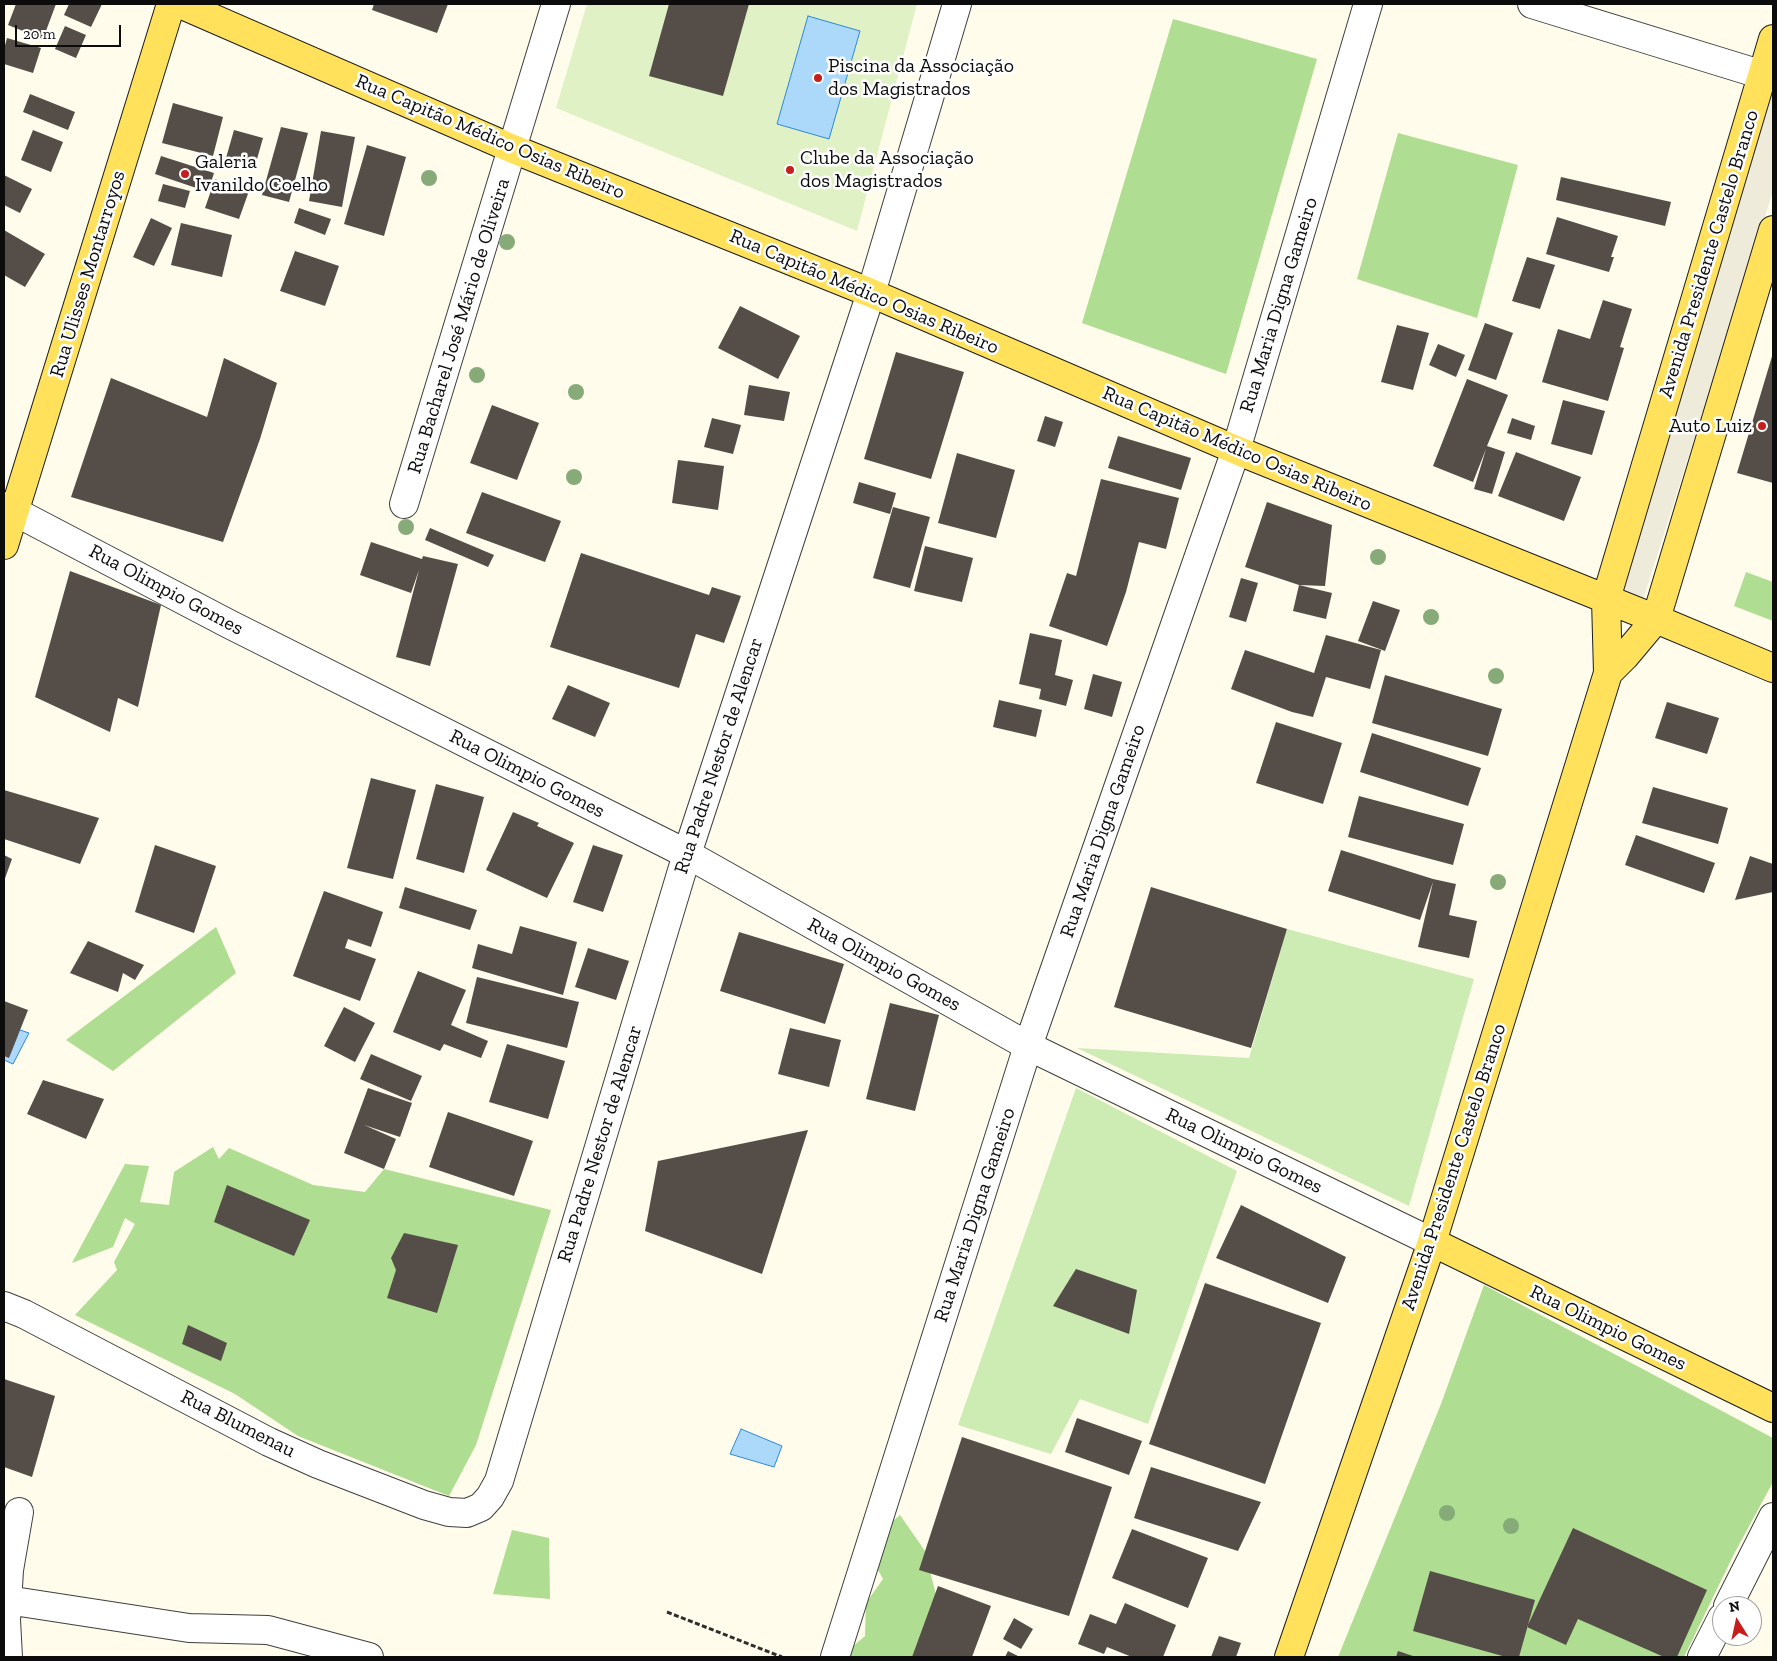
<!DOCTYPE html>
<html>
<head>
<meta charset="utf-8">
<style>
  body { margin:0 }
  #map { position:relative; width:1777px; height:1661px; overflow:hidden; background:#fffceb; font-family:"Zilla Slab",serif }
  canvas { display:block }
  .frame { position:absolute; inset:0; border:5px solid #0c0c0c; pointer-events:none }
  .north { position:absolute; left:1712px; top:1596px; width:50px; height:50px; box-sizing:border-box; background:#fff; border:1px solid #9e9e9e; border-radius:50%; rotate:350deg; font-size:14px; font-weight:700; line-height:20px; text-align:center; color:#0c0c0c }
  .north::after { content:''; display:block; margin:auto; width:18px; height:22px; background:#c51e1c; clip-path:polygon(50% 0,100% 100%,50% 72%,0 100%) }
  .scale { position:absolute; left:15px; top:25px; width:106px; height:22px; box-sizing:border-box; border:2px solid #0c0c0c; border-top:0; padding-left:6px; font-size:15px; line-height:18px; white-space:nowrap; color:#0c0c0c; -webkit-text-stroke:4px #fff; paint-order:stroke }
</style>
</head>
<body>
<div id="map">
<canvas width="1777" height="1661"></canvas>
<div class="frame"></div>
<div class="north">N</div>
<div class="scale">20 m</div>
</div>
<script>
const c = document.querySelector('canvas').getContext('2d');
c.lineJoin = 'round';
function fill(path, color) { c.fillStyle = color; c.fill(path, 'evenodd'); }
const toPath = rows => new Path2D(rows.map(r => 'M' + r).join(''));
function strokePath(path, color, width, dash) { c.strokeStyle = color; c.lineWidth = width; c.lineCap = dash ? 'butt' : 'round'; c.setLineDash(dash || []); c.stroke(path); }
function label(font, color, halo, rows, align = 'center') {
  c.font = font + ' "Zilla Slab",serif'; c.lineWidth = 5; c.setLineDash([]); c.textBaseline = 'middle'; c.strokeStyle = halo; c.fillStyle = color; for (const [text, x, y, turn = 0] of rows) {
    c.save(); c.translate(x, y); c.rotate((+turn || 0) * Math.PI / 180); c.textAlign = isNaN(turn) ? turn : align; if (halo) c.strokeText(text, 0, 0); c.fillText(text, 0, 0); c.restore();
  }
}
fill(toPath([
  [1287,929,1474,979,1409,1206,1077,1048,1249,1058],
  [1076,1088,1237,1171,1148,1424,1080,1399,1051,1454,958,1425]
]), '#cdecb3');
fill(toPath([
  [1173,19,1317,59,1226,374,1082,323],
  [1398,133,1518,165,1477,318,1357,279],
  [1746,572,1773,582,1773,621,1734,606],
  [216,927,236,973,113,1071,66,1040],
  [213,1147,219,1159,229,1148,313,1185,365,1192,384,1169,551,1210,476,1445,449,1496,298,1436,235,1394,75,1315,117,1270,114,1262,135,1224,125,1218,113,1247,72,1263,125,1164,149,1166,140,1202,169,1205,174,1172],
  [1484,1285,1773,1438,1773,1482,1734,1554,1684,1657,1338,1657,1441,1404],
  [900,1515,925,1551,938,1603,918,1657,843,1657,843,1655,865,1636,866,1603,883,1579,873,1561,880,1532],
  [512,1530,549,1538,550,1599,493,1594]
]), '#afdd91');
fill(toPath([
  [587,4,917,4,857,231,556,108]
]), '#e0f2c5');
fill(toPath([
  [1773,73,1773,191,1641,606,1616,598]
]), '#efebda');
const water = toPath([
  [808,16,860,31,829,139,777,124,808,16],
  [5,1025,29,1033,13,1064,4,1060,4,1028,5,1025],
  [741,1429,782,1446,774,1467,730,1454,741,1429]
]);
fill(water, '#acd8fa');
strokePath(water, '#2e89d6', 1);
fill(toPath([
  [16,4,56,4,43,39,8,25],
  [69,4,102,4,91,27,64,15],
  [374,4,448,4,437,33,372,10],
  [669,4,749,4,723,96,649,76],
  [65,26,86,35,76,58,55,49],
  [7,38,41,48,33,73,4,64,4,49],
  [30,94,75,112,68,130,23,112],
  [173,103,223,117,213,156,162,143],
  [281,127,308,133,289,202,262,195],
  [33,130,63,142,51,172,21,160],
  [234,130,263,138,255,166,226,158],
  [321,131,355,137,342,207,309,201],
  [367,145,406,157,384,236,344,224],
  [161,156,214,173,208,192,155,174],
  [4,175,32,189,20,213,4,205],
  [1561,177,1671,202,1665,226,1556,200],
  [215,179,249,191,239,219,205,208],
  [163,184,190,191,185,208,158,201],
  [299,208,331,219,325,235,294,223],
  [1557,217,1618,236,1611,257,1614,257,1609,272,1546,254],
  [151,218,172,228,154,266,133,257],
  [181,223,232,235,222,277,171,265],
  [4,230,45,254,25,287,4,275],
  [295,251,339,266,325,306,280,291],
  [1527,257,1555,265,1540,309,1512,301],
  [1603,300,1632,309,1620,347,1624,348,1608,401,1542,382,1558,329,1590,339],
  [740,306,800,336,778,379,718,348],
  [1485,323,1513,333,1496,380,1468,370],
  [1397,325,1429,333,1413,390,1381,382],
  [1438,344,1465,355,1456,377,1429,365],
  [896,352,964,372,931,479,864,459],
  [1773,353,1773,483,1737,473],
  [224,358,277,383,260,439,223,542,71,497,111,378,207,417],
  [1467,379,1508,395,1487,446,1505,452,1492,494,1474,489,1486,449,1473,482,1433,466],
  [749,385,790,392,784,421,744,415],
  [1563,400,1605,411,1592,455,1551,444],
  [492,405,539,423,517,480,470,463],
  [1045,416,1063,422,1055,447,1037,441],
  [712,418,741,425,733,454,704,447],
  [1512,418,1535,426,1531,440,1507,433],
  [1118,436,1191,458,1181,490,1108,468],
  [1516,452,1581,477,1564,521,1498,496],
  [957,453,1015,470,996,538,938,523],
  [678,460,724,466,718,510,672,503],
  [1101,479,1179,498,1166,549,1139,542,1126,592,1107,646,1049,626,1067,573,1076,576],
  [859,482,896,493,890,514,853,503],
  [482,492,561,521,545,562,466,533],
  [1267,502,1332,525,1325,586,1299,585,1245,567],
  [893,507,930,517,910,588,873,578],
  [430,528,494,555,488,567,425,540],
  [371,542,422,559,423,556,458,564,430,666,396,657,419,570,411,593,360,575],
  [925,546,973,558,962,602,914,591],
  [581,553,709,595,712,587,741,596,724,643,696,634,679,688,550,647],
  [70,571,161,605,138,707,118,698,110,732,35,697],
  [1241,578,1258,583,1246,622,1229,617],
  [1299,585,1332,593,1326,619,1293,611],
  [1373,601,1400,610,1385,651,1358,641],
  [1030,633,1062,640,1055,675,1073,680,1066,706,1039,699,1041,689,1019,684],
  [1326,635,1381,650,1370,689,1326,677,1313,717,1292,712,1231,689,1245,650,1314,673],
  [1093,674,1122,682,1112,717,1084,709],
  [1385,675,1502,709,1488,756,1372,723],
  [568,685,610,703,595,737,552,719],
  [999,700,1042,710,1036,737,993,727],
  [1667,702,1719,718,1707,754,1655,738],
  [1276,722,1342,743,1323,804,1256,783],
  [1372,733,1481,768,1468,806,1360,772],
  [371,778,416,790,393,879,347,868],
  [436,784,484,797,464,873,416,859],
  [1653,787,1728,808,1718,844,1642,823],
  [4,790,99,818,80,864,4,839],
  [1359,796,1464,824,1453,865,1348,837],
  [513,812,539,823,537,826,574,843,547,898,486,870],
  [1636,835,1715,863,1704,893,1625,865],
  [155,845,216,866,194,933,135,912],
  [593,845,623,855,603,912,573,902],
  [1341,850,1433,879,1456,884,1449,915,1477,921,1469,958,1418,947,1433,882,1420,920,1328,891],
  [4,855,12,859,4,881],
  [1750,856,1773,864,1773,892,1735,900],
  [405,887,477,910,470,930,399,908],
  [1151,887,1287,929,1251,1048,1114,1007],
  [324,891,383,912,371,947,348,939,345,948,376,959,360,1001,293,976],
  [520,926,577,942,563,995,472,968,478,944,512,954],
  [739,932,844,964,825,1024,720,991],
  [88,941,144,965,135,980,123,973,118,992,70,973],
  [588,948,629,961,616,1000,575,987],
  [418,971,466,990,451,1025,488,1041,481,1058,444,1044,440,1051,393,1032],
  [477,977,579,1002,567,1048,466,1023],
  [4,1001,28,1010,9,1058,4,1056],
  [890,1003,939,1015,915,1111,866,1099],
  [344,1007,375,1023,355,1062,324,1046],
  [790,1028,841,1040,829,1087,778,1074],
  [507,1044,565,1061,548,1119,489,1102],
  [371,1054,422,1076,411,1101,360,1079],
  [43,1080,104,1099,86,1139,27,1114],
  [368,1088,412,1103,400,1137,364,1125,396,1139,384,1169,344,1153],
  [448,1112,533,1141,514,1196,429,1167],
  [808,1130,762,1274,645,1231,658,1161],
  [227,1185,310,1220,294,1256,214,1222],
  [1241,1205,1346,1257,1328,1303,1216,1258],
  [404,1233,458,1245,437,1313,387,1298,396,1270,391,1258],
  [1076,1269,1137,1290,1129,1334,1053,1306],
  [1205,1283,1321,1323,1265,1484,1149,1444],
  [188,1325,227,1343,221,1361,182,1344],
  [4,1379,55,1396,32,1477,4,1467],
  [1077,1418,1142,1441,1129,1475,1065,1452],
  [962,1437,1112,1487,1069,1616,919,1570],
  [1151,1467,1261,1502,1238,1551,1134,1518],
  [1573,1528,1707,1590,1677,1657,1664,1657,1578,1619,1566,1645,1527,1627],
  [1132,1529,1208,1558,1188,1608,1112,1578],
  [1430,1571,1535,1600,1519,1657,1506,1657,1413,1631],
  [938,1586,991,1606,972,1657,912,1657],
  [1125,1603,1176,1625,1163,1657,1132,1657,1107,1647,1104,1654,1078,1644,1090,1614,1116,1624],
  [1014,1618,1033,1629,1021,1649,1003,1639],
  [1219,1636,1241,1643,1236,1657,1211,1657],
  [1008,1651,1020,1657,1005,1657],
  [1398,1651,1416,1657,1396,1657]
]), '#554e48');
const minor = toPath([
  [1532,4,1763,75],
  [404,504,556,4],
  [4,506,229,624,687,854,1028,1046,1432,1242],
  [4,1306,24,1314,269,1442,318,1464,424,1505,449,1512,467,1513,481,1507,490,1497,499,1481,687,854,871,293,957,4],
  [7,1600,189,1628,268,1630,369,1657],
  [1728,1606,1773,1517],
  [8,1657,6,1620,9,1570,19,1512],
  [835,1657,1028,1046,1236,450,1368,4],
  [1702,1657,1722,1618]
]);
const major = toPath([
  [180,4,513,149,871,293,1236,450,1656,619,1773,668],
  [4,545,171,4],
  [1608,673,1625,656,1656,619,1773,230],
  [1432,1242,1773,1408],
  [1289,1657,1432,1242,1608,673,1606,599,1773,39]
]);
strokePath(minor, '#3f3f3f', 30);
strokePath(major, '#1d1d1d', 30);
strokePath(toPath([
  [667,1612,782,1657]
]), '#2e2e2e', 3, [5, 2.5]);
strokePath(minor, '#fff', 28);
strokePath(major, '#ffe15b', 28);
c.fillStyle = '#87ab78';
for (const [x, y] of [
  [429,178],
  [507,242],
  [477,375],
  [576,392],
  [574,477],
  [406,527],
  [1378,557],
  [1431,617],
  [1496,676],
  [1498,882],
  [1447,1513],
  [1511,1526]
]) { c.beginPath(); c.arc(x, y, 8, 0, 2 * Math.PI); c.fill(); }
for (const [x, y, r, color] of [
  [818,78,5,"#c51e1c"],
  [790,170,5,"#c51e1c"],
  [185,174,5,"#c51e1c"],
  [1762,426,5,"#c51e1c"]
]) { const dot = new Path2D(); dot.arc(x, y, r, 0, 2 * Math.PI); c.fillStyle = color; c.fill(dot); strokePath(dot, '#fff', 2); }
label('20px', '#0c0c0c', '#fff', [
  ["Piscina da Associação",828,66],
  ["dos Magistrados",828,89],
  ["Clube da Associação",800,158],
  ["dos Magistrados",800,181],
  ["Galeria",195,162],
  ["Ivanildo Coelho",195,185],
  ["Auto Luiz",1752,426,"right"]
], 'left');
label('20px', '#0c0c0c', '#fff', [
  ["Rua Capitão Médico Osias Ribeiro",490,137,23],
  ["Avenida Presidente Castelo Branco",1709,254,-73],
  ["Rua Ulisses Montarroyos",88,274,-73],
  ["Rua Capitão Médico Osias Ribeiro",864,292,23],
  ["Rua Maria Digna Gameiro",1279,305,-73],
  ["Rua Bacharel José Mário de Oliveira",459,326,-73],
  ["Rua Capitão Médico Osias Ribeiro",1237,449,23],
  ["Rua Olimpio Gomes",166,590,28],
  ["Rua Padre Nestor de Alencar",719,756,-72],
  ["Rua Olimpio Gomes",527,774,27],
  ["Rua Maria Digna Gameiro",1103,831,-71],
  ["Rua Olimpio Gomes",884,965,29],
  ["Rua Padre Nestor de Alencar",600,1144,-73],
  ["Rua Olimpio Gomes",1244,1151,26],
  ["Avenida Presidente Castelo Branco",1454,1167,-72],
  ["Rua Maria Digna Gameiro",975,1215,-72],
  ["Rua Olimpio Gomes",1608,1328,26],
  ["Rua Blumenau",238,1424,27]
]);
</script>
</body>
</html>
